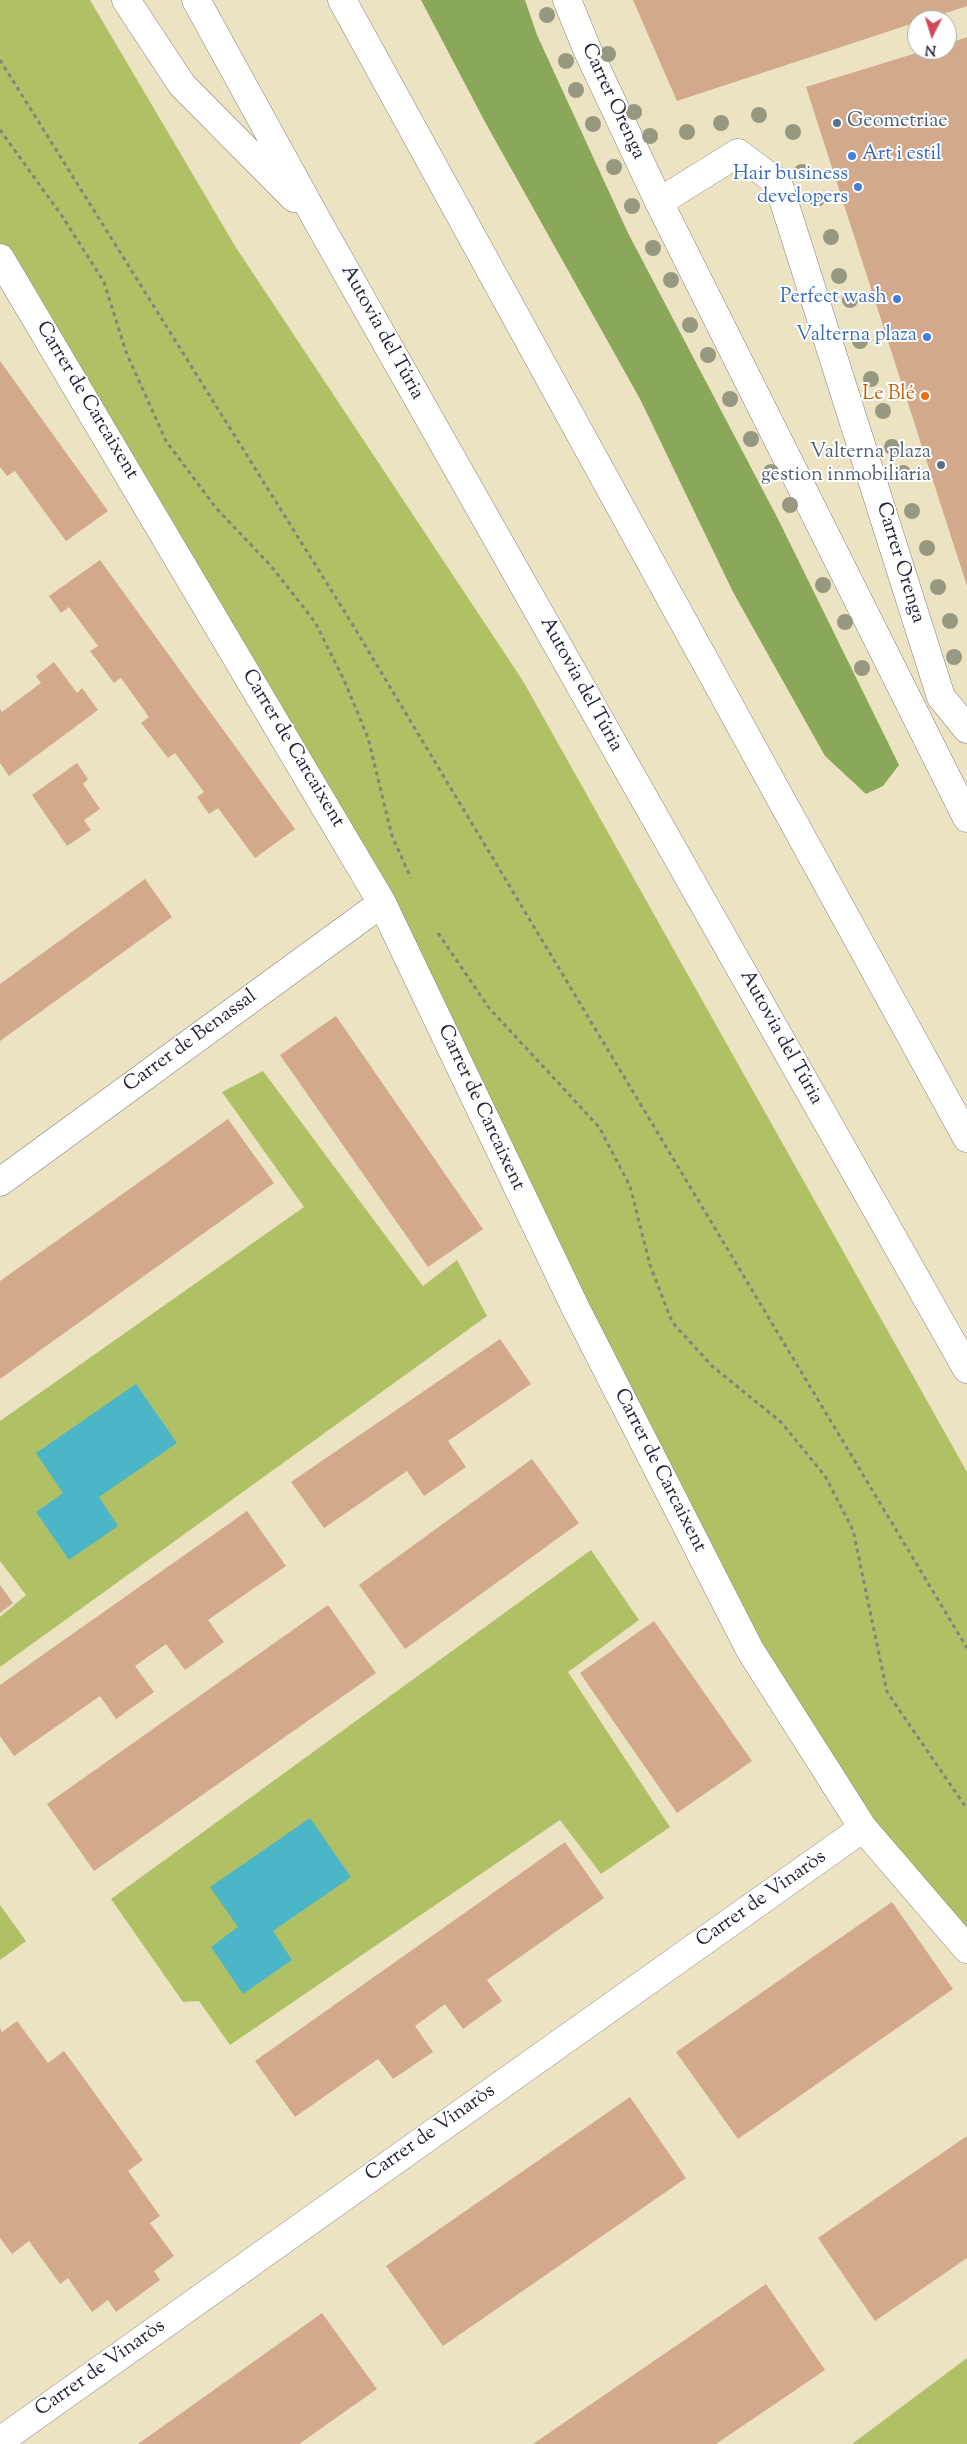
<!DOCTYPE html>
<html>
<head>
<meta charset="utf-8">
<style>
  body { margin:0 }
  #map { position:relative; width:967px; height:2444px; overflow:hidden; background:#ece3c3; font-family:"Sorts Mill Goudy",serif }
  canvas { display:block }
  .north { position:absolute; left:907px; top:10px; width:50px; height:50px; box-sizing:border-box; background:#fff; border:1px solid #a7a7b1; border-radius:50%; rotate:185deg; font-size:14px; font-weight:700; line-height:20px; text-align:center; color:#22223b }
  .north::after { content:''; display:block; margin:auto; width:18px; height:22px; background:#d1495b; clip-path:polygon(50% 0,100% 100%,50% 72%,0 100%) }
</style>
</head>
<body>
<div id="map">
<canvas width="967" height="2444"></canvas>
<div class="north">N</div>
</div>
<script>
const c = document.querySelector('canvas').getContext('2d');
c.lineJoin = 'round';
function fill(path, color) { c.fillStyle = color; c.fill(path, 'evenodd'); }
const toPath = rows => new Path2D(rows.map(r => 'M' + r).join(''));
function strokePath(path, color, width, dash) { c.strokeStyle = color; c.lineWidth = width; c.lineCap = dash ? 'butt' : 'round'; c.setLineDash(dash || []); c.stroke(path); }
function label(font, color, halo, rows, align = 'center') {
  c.font = font + ' "Sorts Mill Goudy",serif'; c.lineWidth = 4; c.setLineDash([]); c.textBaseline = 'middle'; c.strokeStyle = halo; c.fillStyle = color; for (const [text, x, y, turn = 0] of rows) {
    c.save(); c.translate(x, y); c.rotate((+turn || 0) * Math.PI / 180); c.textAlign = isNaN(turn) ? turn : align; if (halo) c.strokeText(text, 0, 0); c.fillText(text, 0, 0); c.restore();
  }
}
fill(toPath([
  [0,0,90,0,235,246,523,681,967,1472,967,1955,749,1668,395,943,0,254],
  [263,1071,423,1286,457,1260,487,1316,0,1667,0,1617,26,1595,0,1561,0,1421,304,1207,222,1092],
  [591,1550,639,1620,568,1672,670,1827,601,1874,560,1820,230,2045,199,2001,183,2002,111,1899],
  [0,1905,26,1941,0,1960],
  [967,2358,967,2444,852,2444]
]), '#afc164');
fill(toPath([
  [421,0,525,0,537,35,628,233,778,519,899,765,883,786,866,794,825,756,733,592,640,399,485,122]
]), '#8ba75a');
fill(toPath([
  [136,1384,177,1443,99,1497,118,1526,69,1560,36,1512,63,1493,36,1453],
  [310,1818,351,1877,273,1931,292,1960,243,1994,211,1947,238,1927,210,1887]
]), '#4cb6c9');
fill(toPath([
  [633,0,967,0,967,6,924,20,917,20,917,22,677,101],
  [967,37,967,586,806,87,926,50,947,50,947,44],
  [0,361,108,511,66,541,15,471,7,476,0,467],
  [100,560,295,829,255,858,218,808,209,814,197,797,204,792,175,753,168,758,141,723,149,717,121,678,114,683,90,651,98,646,69,607,61,613,49,596],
  [54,662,77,693,82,688,98,710,9,776,0,763,0,709,2,712,41,683,36,676],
  [77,763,88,779,83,784,100,809,84,820,91,830,67,846,32,795],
  [145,879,172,917,0,1041,0,984],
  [336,1016,483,1229,428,1267,280,1055],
  [228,1119,274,1183,0,1379,0,1281],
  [500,1339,531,1384,448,1441,466,1467,424,1496,407,1471,324,1528,291,1482],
  [532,1459,579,1523,405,1649,359,1585],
  [247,1511,286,1566,208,1620,224,1642,185,1670,166,1644,135,1666,154,1692,116,1719,100,1696,14,1756,0,1736,0,1685],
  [0,1585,13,1603,0,1613],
  [328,1605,376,1673,94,1871,47,1804],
  [654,1621,752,1761,677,1813,580,1673],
  [565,1842,604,1898,487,1980,502,2001,463,2029,445,2004,415,2026,433,2052,393,2079,378,2059,295,2117,255,2061],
  [892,1902,953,1989,738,2139,676,2052],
  [17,2021,48,2063,64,2051,143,2160,128,2171,160,2216,150,2223,174,2256,154,2271,160,2280,116,2312,108,2300,92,2312,68,2278,60,2284,29,2241,12,2254,0,2238,0,2028,2,2032],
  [630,2097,686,2178,443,2346,386,2266],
  [967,2136,967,2258,875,2321,818,2238],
  [766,2284,825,2370,716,2444,533,2444],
  [322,2313,377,2389,299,2444,138,2444]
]), '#d2a98b');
const minor = toPath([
  [567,0,587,49,659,202,967,818],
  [659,202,738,153,778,183,941,697,967,729],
  [0,258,382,903,576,1309,750,1650,863,1828,967,1949],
  [0,1182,382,903],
  [0,2441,863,1828]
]);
const highway = toPath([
  [126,0,182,85,294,198],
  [196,0,318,222,967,1369],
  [342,0,967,1138]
]);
strokePath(minor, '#87827f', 29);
strokePath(highway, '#87827f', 29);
strokePath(toPath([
  [0,60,351,622,967,1648],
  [0,130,62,216,104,282,126,352,166,441,216,508,271,566,315,622,344,680,368,738,392,836,411,878],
  [438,933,489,1008,599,1127,630,1186,650,1265,672,1322,712,1366,781,1422,825,1476,853,1530,887,1692,967,1809]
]), '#87827f', 3, [4, 4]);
strokePath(minor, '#fff', 28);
strokePath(highway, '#fff', 28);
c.fillStyle = '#989880';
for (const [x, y] of [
  [547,15],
  [608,54],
  [566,61],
  [576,90],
  [634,112],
  [759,115],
  [721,123],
  [593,124],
  [687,132],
  [793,132],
  [650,136],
  [614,167],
  [802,172],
  [817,199],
  [632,206],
  [831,237],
  [653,248],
  [839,276],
  [671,280],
  [850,300],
  [690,325],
  [860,341],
  [708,355],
  [871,379],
  [730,399],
  [883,411],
  [751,439],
  [892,447],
  [771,472],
  [903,473],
  [790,505],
  [912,511],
  [927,548],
  [823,585],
  [938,587],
  [950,621],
  [845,622],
  [954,657],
  [862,668]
]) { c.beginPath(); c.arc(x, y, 8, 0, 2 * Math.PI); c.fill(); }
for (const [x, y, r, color] of [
  [837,123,5,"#5c6f8a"],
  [852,156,5,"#3f7fe0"],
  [858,187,5,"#3f7fe0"],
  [897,299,5,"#3f7fe0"],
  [927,337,5,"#3f7fe0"],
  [925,396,5,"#e8710a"],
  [941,465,5,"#5c6f8a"]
]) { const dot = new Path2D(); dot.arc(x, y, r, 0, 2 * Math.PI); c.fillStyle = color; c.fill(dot); strokePath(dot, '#fff', 2); }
label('20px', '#22223b', '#fff', [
  ["Carrer Orenga",612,102,65],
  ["Autovia del Túria",381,333,61],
  ["Carrer de Carcaixent",86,401,59],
  ["Carrer Orenga",899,563,73],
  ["Autovia del Túria",580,685,61],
  ["Carrer de Carcaixent",292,749,59],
  ["Autovia del Túria",780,1038,61],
  ["Carrer de Benassal",191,1042,-36],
  ["Carrer de Carcaixent",480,1108,65],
  ["Carrer de Carcaixent",659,1471,63],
  ["Carrer de Vinaròs",762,1900,-35],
  ["Carrer de Vinaròs",431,2134,-35],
  ["Carrer de Vinaròs",101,2369,-35]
]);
label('20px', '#4e5e75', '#fff', [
  ["Geometriae",847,123],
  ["Valterna plaza",931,454,"right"],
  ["gestion inmobiliaria",931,477,"right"]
], 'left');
label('20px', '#366cbe', '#fff', [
  ["Art i estil",862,156,"left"],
  ["Hair business",848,176],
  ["developers",848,199],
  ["Perfect wash",887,299],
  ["Valterna plaza",917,337]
], 'right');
label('20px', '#c56008', '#fff', [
  ["Le Blé",915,396]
], 'right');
</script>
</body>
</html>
